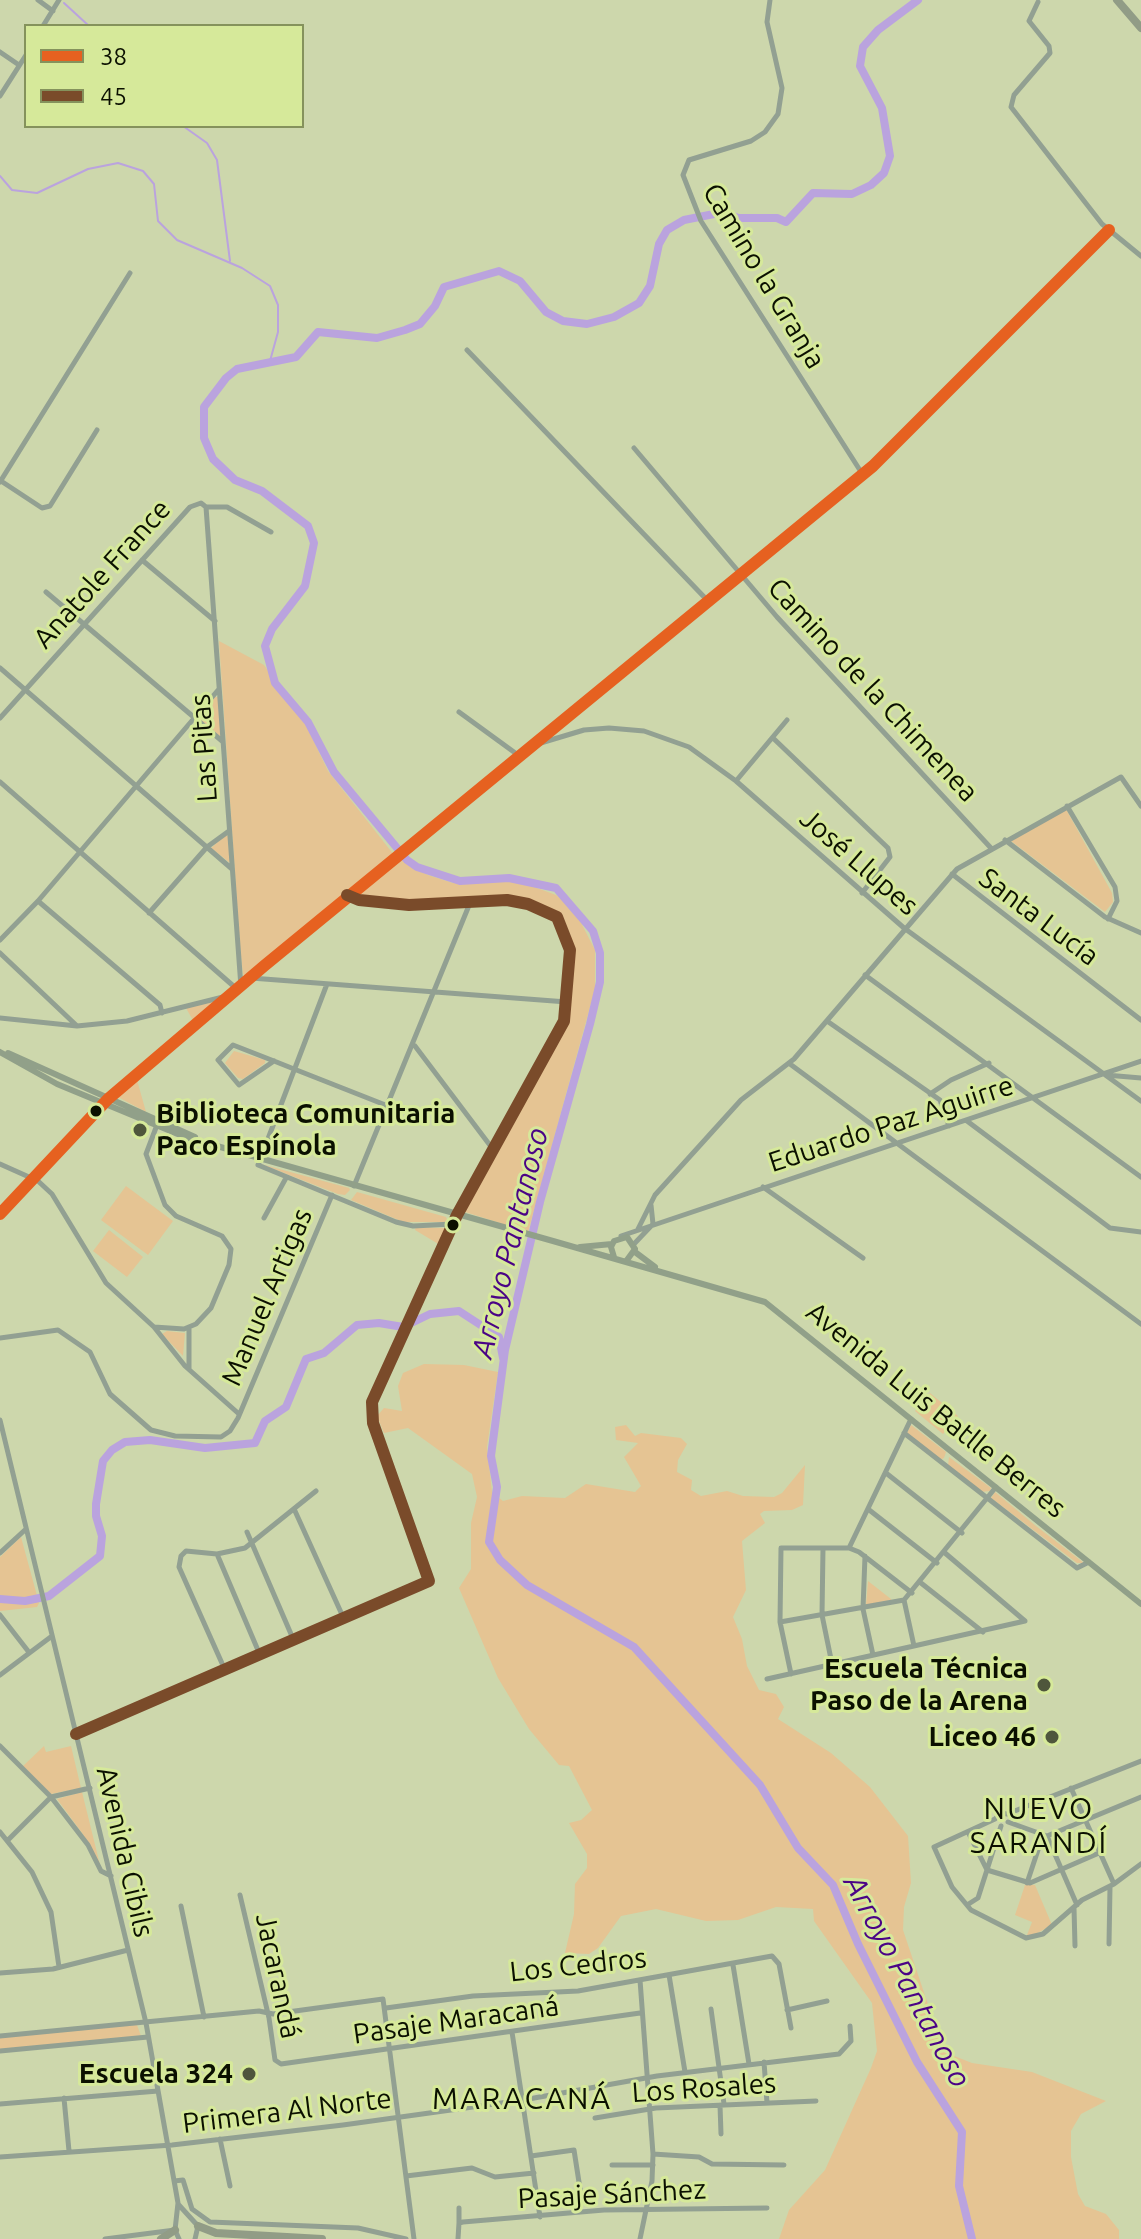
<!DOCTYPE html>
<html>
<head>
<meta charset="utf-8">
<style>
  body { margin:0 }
  #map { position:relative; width:1141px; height:2239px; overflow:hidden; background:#cdd7ac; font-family:Ubuntu,sans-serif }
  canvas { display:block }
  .legend { position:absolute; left:24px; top:24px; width:280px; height:104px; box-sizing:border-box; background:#d6e99a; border:2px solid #85925c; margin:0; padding:10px 14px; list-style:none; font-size:24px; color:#0b1000 }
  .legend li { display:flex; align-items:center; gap:16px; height:40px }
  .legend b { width:40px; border:2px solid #85925c }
</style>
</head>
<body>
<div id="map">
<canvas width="1141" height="2239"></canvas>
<ul class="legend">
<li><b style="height:10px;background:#e66120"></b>38</li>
<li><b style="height:10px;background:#7a4b2a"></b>45</li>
</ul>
</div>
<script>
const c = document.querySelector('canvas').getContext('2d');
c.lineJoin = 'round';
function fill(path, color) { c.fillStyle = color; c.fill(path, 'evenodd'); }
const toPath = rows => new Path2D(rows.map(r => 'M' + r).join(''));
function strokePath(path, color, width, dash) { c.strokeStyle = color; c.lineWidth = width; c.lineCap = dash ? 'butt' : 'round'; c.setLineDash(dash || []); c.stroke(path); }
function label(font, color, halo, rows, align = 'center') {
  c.font = font + ' Ubuntu,sans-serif'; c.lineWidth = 6; c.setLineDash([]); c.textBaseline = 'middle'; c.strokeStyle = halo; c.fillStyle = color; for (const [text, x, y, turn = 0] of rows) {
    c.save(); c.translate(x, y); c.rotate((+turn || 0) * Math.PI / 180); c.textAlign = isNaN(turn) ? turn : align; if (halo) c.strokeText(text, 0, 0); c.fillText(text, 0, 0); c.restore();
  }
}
fill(toPath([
  [219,641,264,665,306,725,328,771,394,855,247,977,243,974,240,947],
  [215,697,218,697,221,737,199,720],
  [1066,809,1112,893,1113,902,1105,912,1011,841],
  [226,835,228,836,230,863,211,848],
  [399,859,428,875,453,883,518,881,556,895,575,911,595,950,595,989,528,1232,462,1211,564,1029,570,993,571,937,564,919,553,910,511,895,404,903,354,897,355,892],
  [210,1001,214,1002,214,1008,195,1024,186,1008],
  [234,1051,265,1060,265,1063,243,1079,238,1078,225,1063],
  [137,1080,146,1112,118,1097],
  [261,1164,349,1188,350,1190,345,1195,338,1194],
  [126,1186,173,1221,148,1255,101,1220],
  [357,1192,446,1217,448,1222,403,1222,351,1200],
  [416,1227,444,1228,447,1232,440,1245,415,1230],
  [109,1230,143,1257,127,1277,93,1251],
  [167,1331,185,1333,183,1356,162,1334],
  [424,1364,464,1365,498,1372,487,1447,492,1492,503,1501,522,1496,565,1498,586,1484,635,1492,641,1486,624,1457,638,1443,616,1440,615,1427,626,1425,635,1436,641,1433,681,1438,687,1444,678,1460,677,1472,692,1480,691,1490,701,1496,727,1491,743,1496,774,1497,782,1493,805,1465,803,1505,792,1510,764,1511,760,1514,765,1523,742,1541,746,1590,733,1617,742,1639,747,1666,759,1690,776,1694,784,1707,778,1719,831,1753,870,1787,908,1836,911,1883,904,1907,903,1930,944,2052,972,2063,1032,2072,1106,2101,1081,2114,1071,2131,1071,2157,1078,2194,1085,2206,1106,2214,1119,2230,1119,2239,779,2239,789,2210,825,2170,871,2068,877,2051,872,2003,814,1921,813,1909,776,1907,738,1920,706,1921,656,1909,621,1916,598,1948,589,1954,565,1953,574,1914,575,1884,587,1868,587,1854,569,1823,581,1820,592,1810,569,1766,559,1765,529,1729,498,1678,459,1588,471,1569,471,1523,477,1497,472,1474,408,1428,384,1433,377,1416,384,1408,402,1411,398,1386,403,1373],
  [930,1393,958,1416,943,1434,915,1411],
  [911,1425,946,1452,944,1458,940,1460,907,1433],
  [949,1457,991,1488,990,1491,980,1492,948,1466],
  [995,1492,1036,1526,1084,1563,1077,1563,991,1498],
  [21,1537,39,1603,37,1607,0,1611,0,1557],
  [868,1581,891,1599,891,1600,866,1605],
  [44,1746,46,1752,71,1746,81,1788,51,1794,23,1766],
  [82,1792,101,1869,82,1833,57,1799],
  [1025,1885,1035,1885,1052,1925,1034,1935,1027,1935,1032,1922,1015,1915],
  [137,2025,141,2036,0,2049,0,2036]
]), '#e5c493');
strokePath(toPath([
  [64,3,89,26],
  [183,126,207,143,217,160,230,261],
  [0,176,12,190,37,193,88,169,118,163,143,171,154,184,158,221,177,240,242,268,270,286,278,305,278,332,270,361]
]), '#baa3de', 2);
strokePath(toPath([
  [918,0,878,30,863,47,860,66,882,108,890,156,884,173,871,185,852,194,813,193,786,222,777,218,738,218,724,212,684,220,667,230,659,244,650,286,639,303,614,317,587,324,563,321,546,312,520,281,499,271,444,287,435,306,420,324,405,330,377,338,318,332,296,357,237,369,226,378,204,407,204,438,213,459,235,480,262,491,308,526,314,543,305,586,272,629,265,646,275,683,308,722,334,772,407,860,417,867,460,881,509,878,556,888,593,931,600,953,600,982,590,1024,540,1202,505,1350,491,1456,497,1487,489,1542,500,1560,527,1585,634,1647,760,1785,798,1848,833,1885,858,1944,917,2062,962,2132,959,2186,972,2239],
  [0,1599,25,1601,49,1596,100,1556,102,1536,96,1516,96,1504,103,1461,112,1450,125,1442,150,1440,205,1448,255,1443,265,1421,286,1407,306,1359,324,1353,357,1325,379,1323,403,1327,430,1314,459,1311,499,1337,503,1358]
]), '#baa3de', 8);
strokePath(toPath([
  [38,0,53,11],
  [770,0,767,22,782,88,778,114,765,132,751,141,689,160,683,175,701,221,863,475],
  [1038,2,1029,21,1049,46,1050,53,1014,95,1011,107,1102,224,1141,256],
  [43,26,59,0],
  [0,52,19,65],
  [0,96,26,55],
  [467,350,708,601],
  [634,448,777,617,990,847],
  [1,481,42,508,50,506,97,430],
  [0,482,130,273],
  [206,507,241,987],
  [142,560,215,621],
  [46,592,222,741],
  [0,668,232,869],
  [459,712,518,755],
  [0,718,190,507,201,503,206,507,227,507,271,532],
  [773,738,888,848,890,857,862,893],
  [534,745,584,730,609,728,644,731,689,747,736,781,904,928,1141,1101],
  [736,781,787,720],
  [0,782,238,990],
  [1067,806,1115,887,1117,901,1108,919],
  [1005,840,1105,917,1141,933],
  [952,874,1141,1020],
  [38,901,160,1005,162,1013],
  [149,913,207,847,229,831],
  [0,940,38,901,219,689],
  [0,953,76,1025],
  [865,975,1141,1177],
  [251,978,567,1002],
  [327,984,258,1165,396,1222,413,1226,453,1224],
  [0,1018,77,1026,127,1021,231,995],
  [827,1021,940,1100,949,1126],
  [415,1046,492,1148],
  [274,1061,239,1085,218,1060,233,1045,274,1061,294,1069,388,1106],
  [790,1064,1141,1324],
  [1106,1075,1141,1078],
  [930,1094,951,1080,989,1063],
  [967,1121,1110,1228,1141,1232],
  [0,1164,38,1181,52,1194,106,1283,154,1327,184,1329,196,1324,211,1308,229,1265,231,1249,222,1236,176,1216,165,1205,146,1154,157,1125],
  [354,1186,470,903],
  [763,1187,863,1258],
  [651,1205,653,1224],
  [0,1214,108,1099,264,966,873,466,1109,230],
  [264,1218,286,1178],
  [638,1229,655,1195,741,1100,794,1059,957,869,1121,777,1141,806],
  [621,1236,1141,1061],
  [634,1244,653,1224],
  [154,1327,185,1366,239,1414],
  [189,1328,189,1368],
  [0,1338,58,1330,90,1352,110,1394,151,1430,175,1436,221,1437,230,1431,238,1418,332,1195],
  [0,1420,146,2023,178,2203,175,2230,179,2239],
  [904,1433,1077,1568,1089,1562],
  [886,1473,962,1533],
  [868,1509,937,1563],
  [295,1511,344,1619],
  [247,1532,294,1641],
  [823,1548,822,1615,832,1664],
  [849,1548,859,1552,912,1593],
  [0,1553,26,1529],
  [217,1554,260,1655],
  [865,1556,863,1609,873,1655],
  [921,1583,983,1632],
  [904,1600,914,1646],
  [0,1615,28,1651],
  [780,1622,904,1600,996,1487],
  [225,1670,179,1567,181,1556,186,1551,217,1554,245,1548,316,1491],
  [791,1674,780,1622,781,1548,849,1548,911,1419],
  [0,1675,52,1636],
  [767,1679,1025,1621,945,1553],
  [76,1734,429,1581,373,1423,372,1402,457,1215,564,1021,570,950,557,917,528,904,507,900,409,905,359,900,347,895],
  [0,1746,51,1797,88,1845,101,1871,111,1876],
  [1141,1761,1007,1814,1001,1813,995,1819,934,1847,952,1887,971,1910,1026,1938,1043,1934,1082,1900,1114,1884,1141,1864],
  [1071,1788,1114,1884],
  [1008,1822,1047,1836,1141,1797],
  [0,1832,32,1872,51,1912,59,1967],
  [968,1832,987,1870,1030,1883,1099,1853],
  [1047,1836,1077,1905],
  [8,1840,51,1797,90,1788],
  [1027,1883,1043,1835],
  [240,1895,269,2018,275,2060,281,2064,640,2013],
  [967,1905,978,1898,1001,1826],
  [181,1906,204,2017],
  [1074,1908,1075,1946],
  [1109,1944,1110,1887],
  [733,1965,749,2064],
  [0,1973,53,1969,128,1950],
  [669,1975,685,2072],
  [386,2008,473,1996,578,1991,772,1956,779,1964,791,2028],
  [711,2009,724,2104],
  [787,2010,827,2001],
  [512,2032,540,2217],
  [0,2036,259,2011,273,2014,383,1999,414,2239],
  [0,2051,148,2037],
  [764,2062,767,2103],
  [64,2098,69,2151],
  [0,2104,158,2091],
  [720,2105,721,2134],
  [595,2118,656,2108,816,2101],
  [220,2139,230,2186],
  [653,2154,699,2157,712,2164,784,2165],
  [531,2156,574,2150,581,2195],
  [0,2157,172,2145,343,2125,523,2100,657,2076,839,2054,851,2041,850,2026],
  [612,2165,653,2165],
  [406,2176,472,2168,495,2177,534,2173],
  [174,2181,183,2180,192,2209,210,2222,358,2228,406,2239],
  [178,2204,198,2226,195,2239],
  [459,2208,459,2223],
  [105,2239,175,2230],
  [458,2239,459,2223,463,2222,604,2210,767,2208],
  [640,2239,652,2181,653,2154,640,1980]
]), '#92a092', 5);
strokePath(toPath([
  [0,1052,57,1084,185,1137,553,1241],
  [8,1053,195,1137],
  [553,1241,765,1302,1141,1604],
  [580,1247,612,1244],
  [635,1252,655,1267],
  [614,1257,611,1247,614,1241,627,1237,635,1249,627,1260]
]), '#91a089', 6);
strokePath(toPath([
  [1117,0,1141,28],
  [198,2226,216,2233,322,2239],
  [161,2239,175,2230]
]), '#919c86', 8);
strokePath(toPath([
  [0,1214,108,1099,264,966,873,466,1109,230]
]), '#e66120', 12);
strokePath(toPath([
  [76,1734,429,1581,373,1423,372,1402,457,1215,564,1021,570,950,557,917,528,904,507,900,409,905,359,900,347,895]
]), '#7a4b2a', 12);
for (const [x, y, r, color] of [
  [96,1111,7,"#0b1000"],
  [140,1130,8,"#4f563c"],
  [453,1225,7,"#0b1000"],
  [1044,1685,8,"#4f563c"],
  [1052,1737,8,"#4f563c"],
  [249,2074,8,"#4f563c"]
]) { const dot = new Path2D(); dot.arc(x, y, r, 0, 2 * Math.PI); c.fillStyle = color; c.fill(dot); strokePath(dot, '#d6e99a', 3); }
label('28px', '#0b1000', '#d6e99a', [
  ["Camino la Granja",764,276,59],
  ["Anatole France",102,574,-48],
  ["Camino de la Chimenea",873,690,47],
  ["Las Pitas",204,748,-94],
  ["José Llupes",859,862,41],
  ["Santa Lucía",1039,917,37],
  ["Eduardo Paz Aguirre",891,1124,-18],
  ["Manuel Artigas",267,1297,-67],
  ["Avenida Luis Batlle Berres",936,1410,39],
  ["Avenida Cibils",125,1852,77],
  ["Los Cedros",578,1965,-6],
  ["Jacarandá",278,1976,78],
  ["Pasaje Maracaná",456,2020,-8],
  ["Los Rosales",704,2088,-4],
  ["Primera Al Norte",287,2111,-7],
  ["Pasaje Sánchez",612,2194,-3]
]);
label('bold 28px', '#0b1000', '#d6e99a', [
  ["Biblioteca Comunitaria",156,1114,"left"],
  ["Paco Espínola",156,1146,"left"],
  ["Escuela Técnica",1028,1669],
  ["Paso de la Arena",1028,1701],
  ["Liceo 46",1036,1737],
  ["Escuela 324",233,2074]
], 'right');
label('italic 30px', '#4a0486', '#d6e99a', [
  ["Arroyo Pantanoso",510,1243,-76],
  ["Arroyo Pantanoso",907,1981,62]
]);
c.letterSpacing = '2px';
label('30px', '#0b1000', '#d6e99a', [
  ["NUEVO",1039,1809],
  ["SARANDÍ",1039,1843],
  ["MARACANÁ",522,2099]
]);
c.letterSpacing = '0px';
</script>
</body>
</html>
